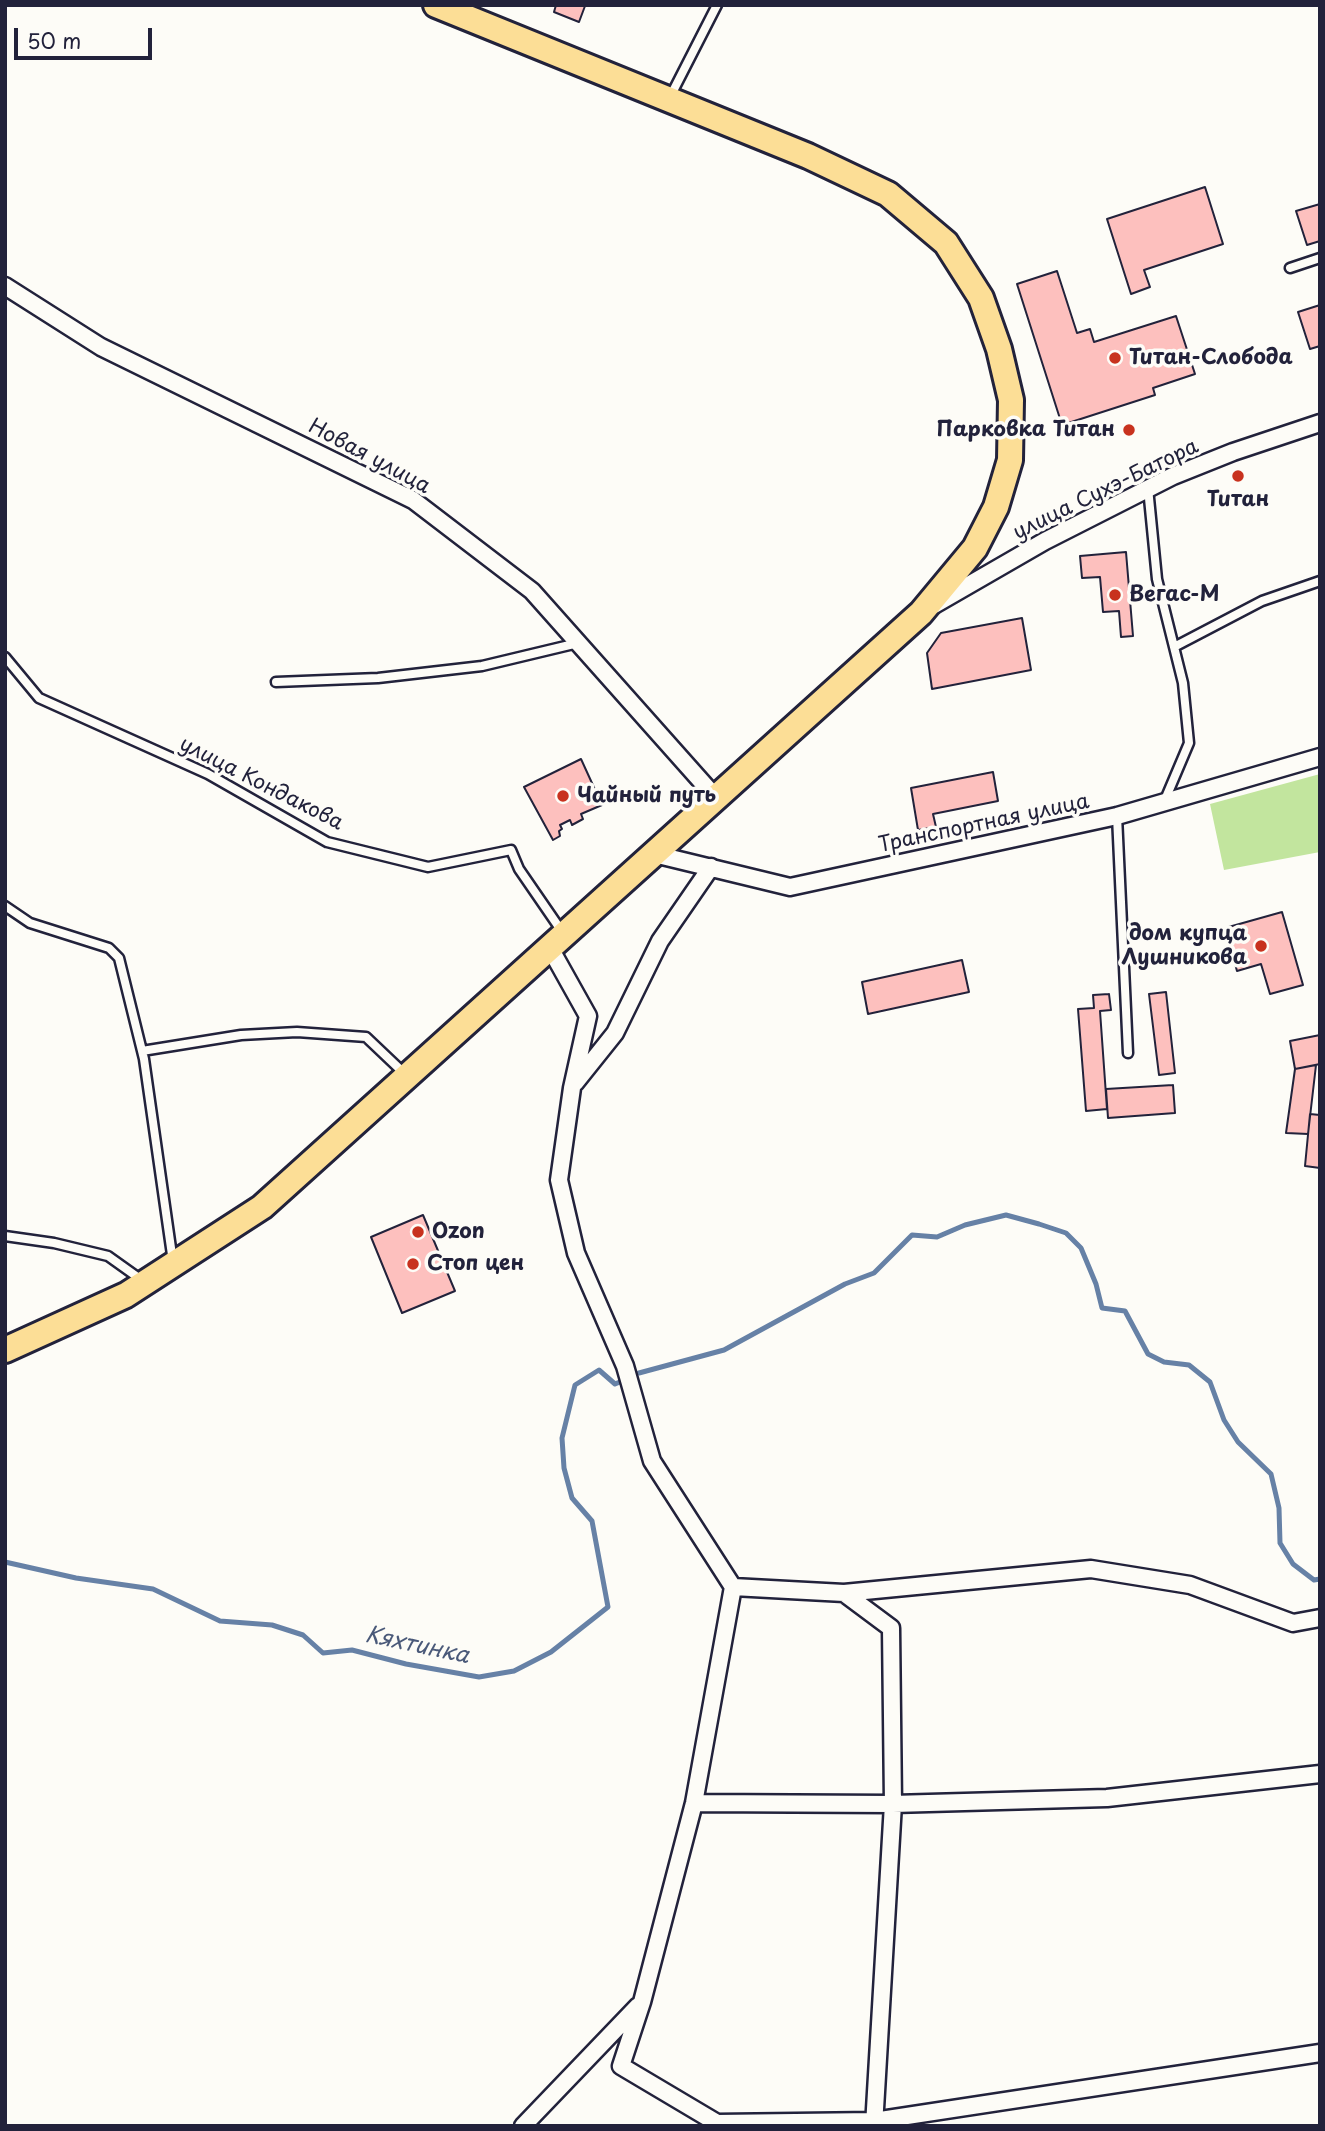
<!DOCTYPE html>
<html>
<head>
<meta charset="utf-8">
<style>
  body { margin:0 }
  #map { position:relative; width:1325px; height:2131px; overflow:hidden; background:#fdfcf7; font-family:"Playpen Sans",sans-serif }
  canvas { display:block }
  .frame { position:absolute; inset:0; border:7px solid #22223b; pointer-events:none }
  .scale { position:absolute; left:14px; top:28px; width:138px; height:32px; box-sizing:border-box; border:4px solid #22223b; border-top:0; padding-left:9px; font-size:21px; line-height:24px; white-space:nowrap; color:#22223b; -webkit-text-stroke:5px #fdfcf7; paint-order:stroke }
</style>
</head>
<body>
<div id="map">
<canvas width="1325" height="2131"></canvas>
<div class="frame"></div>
<div class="scale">50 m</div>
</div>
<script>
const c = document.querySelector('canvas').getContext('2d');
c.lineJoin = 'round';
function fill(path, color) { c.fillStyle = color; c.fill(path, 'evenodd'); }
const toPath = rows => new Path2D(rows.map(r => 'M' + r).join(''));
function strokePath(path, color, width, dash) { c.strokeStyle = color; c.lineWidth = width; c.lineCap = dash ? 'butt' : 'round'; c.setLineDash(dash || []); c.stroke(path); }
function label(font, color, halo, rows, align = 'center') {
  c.font = font + ' "Playpen Sans",sans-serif'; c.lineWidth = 7; c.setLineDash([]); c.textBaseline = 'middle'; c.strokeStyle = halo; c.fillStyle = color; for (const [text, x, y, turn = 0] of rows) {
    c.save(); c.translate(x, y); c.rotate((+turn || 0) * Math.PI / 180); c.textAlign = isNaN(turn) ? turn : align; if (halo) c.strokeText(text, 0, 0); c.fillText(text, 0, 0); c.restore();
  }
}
fill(toPath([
  [1320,774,1320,852,1224,870,1210,804]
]), '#c2e59e');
strokePath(toPath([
  [639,1373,724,1350,845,1284,874,1273,912,1235,937,1237,965,1225,1006,1215,1039,1224,1066,1233,1081,1248,1096,1284,1102,1308,1125,1311,1148,1354,1164,1362,1189,1365,1210,1382,1224,1420,1238,1442,1271,1474,1279,1508,1280,1543,1293,1564,1314,1580,1320,1579],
  [5,1562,76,1578,153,1589,220,1621,272,1625,303,1635,323,1653,352,1650,406,1664,479,1677,514,1671,551,1652,608,1607,592,1521,572,1498,564,1468,562,1438,575,1385,599,1370,615,1384,627,1379]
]), '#6681a6', 5);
const building = toPath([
  [556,5,583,5,585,6,579,22,554,12,556,5],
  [1205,187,1223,244,1144,270,1150,287,1131,294,1107,219,1205,187],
  [1320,204,1320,241,1307,245,1296,211,1320,204],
  [1057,271,1077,333,1090,329,1094,342,1176,316,1195,374,1153,388,1155,395,1062,425,1017,284,1057,271],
  [1320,305,1320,346,1310,349,1298,312,1320,305],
  [1126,552,1133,636,1121,637,1119,611,1103,612,1100,577,1082,578,1080,556,1126,552],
  [1022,618,1031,670,932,689,927,653,941,633,1022,618],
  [581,759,602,805,581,814,583,819,572,825,570,820,560,825,562,829,559,831,560,836,553,840,524,787,581,759],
  [993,772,998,801,933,814,936,827,918,830,911,788,993,772],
  [1282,912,1303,985,1270,994,1261,964,1237,971,1225,928,1282,912],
  [962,960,969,992,868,1014,862,982,962,960],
  [1166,992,1175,1073,1159,1075,1149,994,1166,992],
  [1109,994,1111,1010,1100,1011,1107,1109,1086,1111,1078,1009,1094,1008,1093,995,1109,994],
  [1320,1035,1320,1064,1295,1069,1290,1041,1320,1035],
  [1316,1065,1308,1134,1286,1133,1295,1069,1316,1065],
  [1173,1085,1175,1113,1108,1118,1106,1089,1173,1085],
  [1310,1114,1320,1115,1320,1168,1305,1166,1310,1114],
  [423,1215,455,1291,402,1313,371,1237,423,1215]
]);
fill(building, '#fdc0be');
strokePath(building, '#22223b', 2);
const lane = toPath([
  [670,97,717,5],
  [1290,268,1320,258],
  [1148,488,1157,579,1183,683,1189,743,1164,802],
  [1174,647,1262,601,1320,581],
  [5,657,39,698,208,774,327,842,428,867,511,850,519,869,563,933],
  [276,682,378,678,482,666,578,643],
  [1117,816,1128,1053],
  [5,906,30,923,109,948,119,958,144,1059,173,1262],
  [142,1051,241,1035,297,1032,366,1037,406,1075],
  [5,1236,54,1243,108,1256,143,1281]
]);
const street = toPath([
  [5,286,101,347,413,500,532,591,717,799],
  [934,605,1045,541,1173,476,1233,452,1320,423],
  [654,854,790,887,1117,816,1320,757],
  [550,948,588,1016,572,1088,559,1180,576,1253,625,1366,652,1461,733,1587,694,1803,642,2002,621,2066,717,2123,874,2121,1320,2053],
  [575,1083,615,1033,660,941,711,867],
  [733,1587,844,1593,1091,1569,1190,1585,1293,1623,1320,1618],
  [844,1593,891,1628,893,1804,874,2126],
  [694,1803,893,1804,1107,1798,1320,1774],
  [523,2126,638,2006]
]);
const primary = toPath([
  [5,1350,126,1295,262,1207,921,613,975,548,996,507,1010,460,1011,400,999,349,981,298,946,243,888,194,808,156,436,5]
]);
strokePath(lane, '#22223b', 13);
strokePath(street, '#22223b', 21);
strokePath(primary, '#22223b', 30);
strokePath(lane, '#fdfcf7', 8);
strokePath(street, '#fdfcf7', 16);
strokePath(primary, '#fcde96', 24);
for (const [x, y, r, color] of [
  [1115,358,7,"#c8321e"],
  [1129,430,7,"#c8321e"],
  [1238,476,7,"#c8321e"],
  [1115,595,7,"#c8321e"],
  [563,796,7,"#c8321e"],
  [1261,946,7,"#c8321e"],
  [418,1232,7,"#c8321e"],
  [413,1264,7,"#c8321e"]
]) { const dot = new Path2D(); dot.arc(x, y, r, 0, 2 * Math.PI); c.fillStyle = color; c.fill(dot); strokePath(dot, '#fdfcf7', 2.5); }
label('bold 21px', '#22223b', '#fdfcf7', [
  ["Титан-Слобода",1129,358],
  ["Парковка Титан",1115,430,"right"],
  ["Титан",1238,500,"center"],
  ["Вегас-М",1129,595],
  ["Чайный путь",577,796],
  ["дом купца",1247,934,"right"],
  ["Лушникова",1247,958,"right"],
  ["Ozon",432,1232],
  ["Стоп цен",427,1264]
], 'left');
label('21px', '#22223b', '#fdfcf7', [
  ["Новая улица",369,457,28],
  ["улица Сухэ-Батора",1106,490,-26],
  ["улица Кондакова",261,784,27],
  ["Транспортная улица",984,824,-12]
]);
label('italic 23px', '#4a5979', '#fdfcf7', [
  ["Кяхтинка",417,1646,12]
]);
</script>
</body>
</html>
